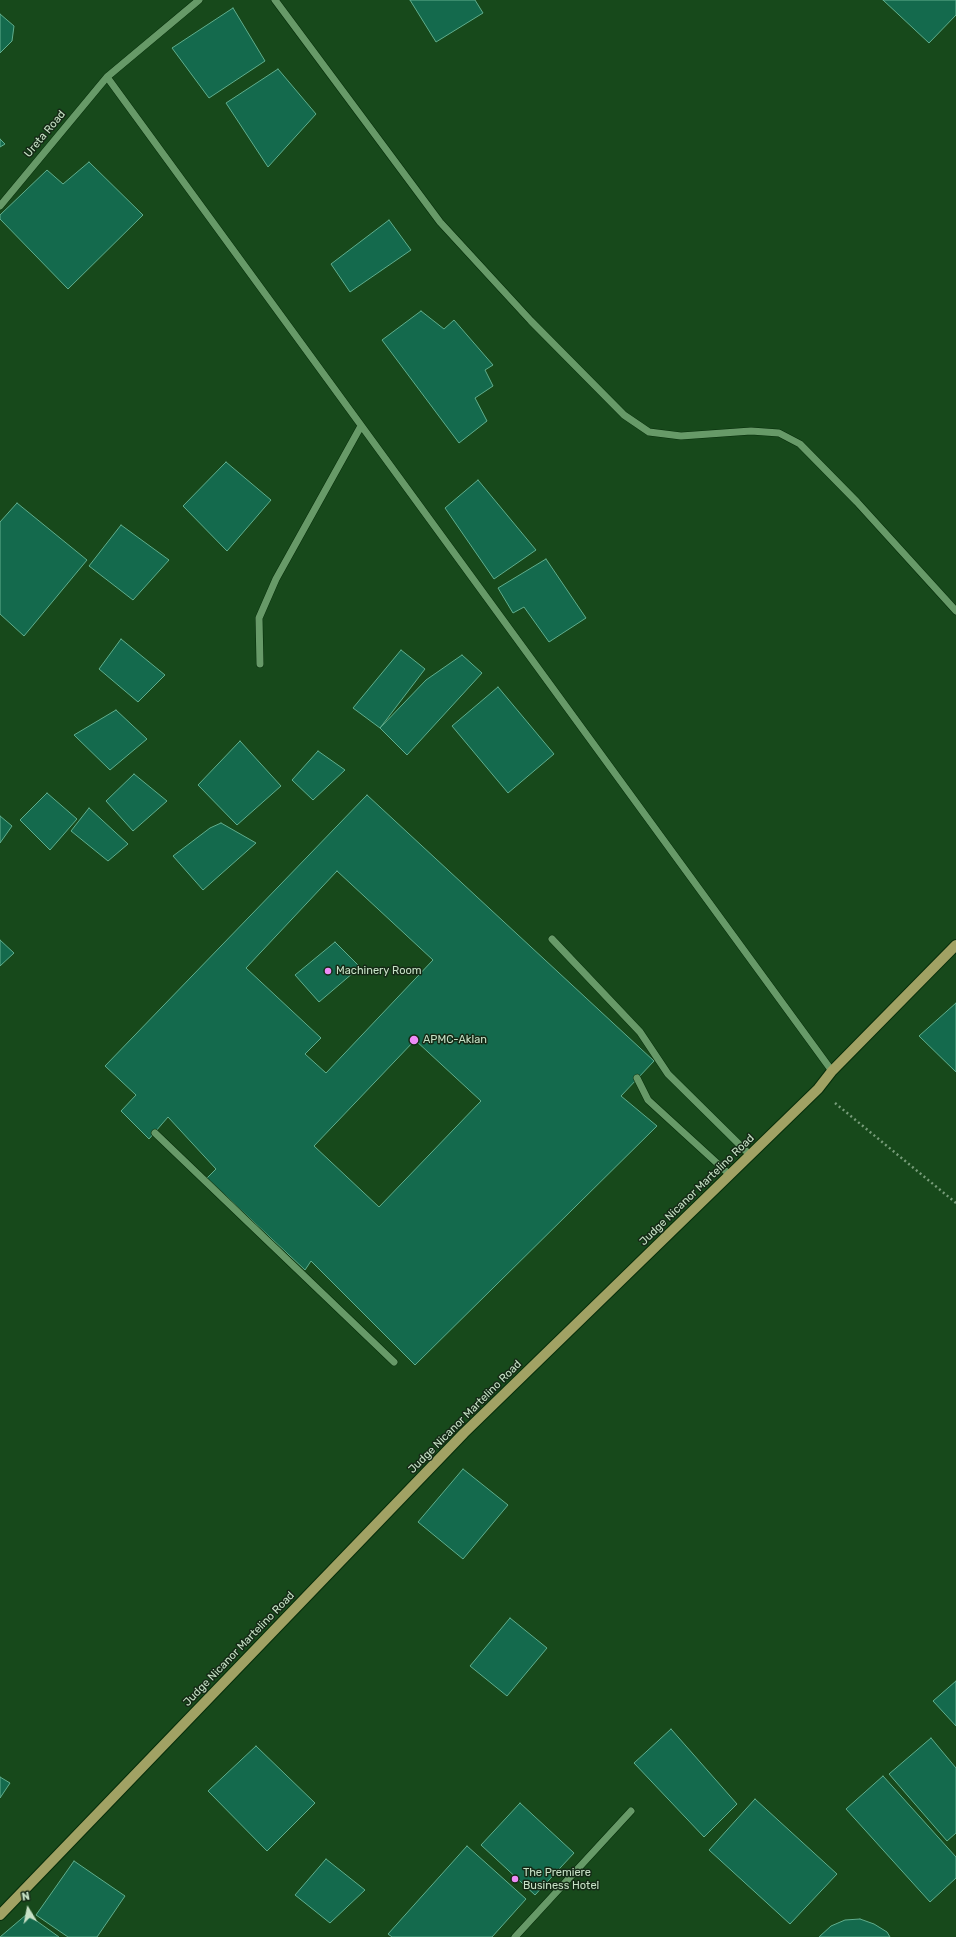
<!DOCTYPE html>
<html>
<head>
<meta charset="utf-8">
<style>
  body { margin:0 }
  #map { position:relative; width:956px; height:1937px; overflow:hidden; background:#17491b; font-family:Rubik,sans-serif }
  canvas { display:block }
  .north { position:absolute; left:8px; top:1889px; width:40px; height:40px; -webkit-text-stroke:3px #152a16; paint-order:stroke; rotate:350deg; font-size:11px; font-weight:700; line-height:16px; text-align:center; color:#c7e1c6 }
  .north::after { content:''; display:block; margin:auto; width:14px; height:18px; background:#c7e1c6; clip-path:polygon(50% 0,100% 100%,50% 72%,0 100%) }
</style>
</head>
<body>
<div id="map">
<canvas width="956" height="1937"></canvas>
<div class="north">N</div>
</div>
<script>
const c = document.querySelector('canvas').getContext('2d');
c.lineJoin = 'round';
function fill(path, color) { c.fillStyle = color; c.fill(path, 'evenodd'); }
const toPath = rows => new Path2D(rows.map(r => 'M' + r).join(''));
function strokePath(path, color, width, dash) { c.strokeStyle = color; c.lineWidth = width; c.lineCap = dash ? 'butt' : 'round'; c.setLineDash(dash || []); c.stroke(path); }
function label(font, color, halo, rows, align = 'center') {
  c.font = font + ' Rubik,sans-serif'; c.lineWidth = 3; c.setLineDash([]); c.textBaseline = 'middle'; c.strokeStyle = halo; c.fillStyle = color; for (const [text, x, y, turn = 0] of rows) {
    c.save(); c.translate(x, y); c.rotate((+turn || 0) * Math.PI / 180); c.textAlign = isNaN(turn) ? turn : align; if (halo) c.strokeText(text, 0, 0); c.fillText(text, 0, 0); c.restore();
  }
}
const building = toPath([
  [410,0,475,0,483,13,436,42,410,0],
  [883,0,956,0,956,15,929,43,883,0],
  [233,8,265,61,209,98,172,48,233,8],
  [0,14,14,26,12,41,0,53,0,14],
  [278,69,316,114,268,167,226,103,278,69],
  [0,139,5,144,0,147,0,139],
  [89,162,143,215,68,289,0,219,0,215,47,170,63,184,89,162],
  [389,220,411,250,350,292,331,264,389,220],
  [421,311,444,329,454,320,493,365,485,370,493,386,475,398,487,421,459,443,382,340,421,311],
  [226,462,271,500,227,551,183,506,226,462],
  [478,480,536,550,494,579,445,508,478,480],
  [17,503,87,560,24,636,0,614,0,522,17,503],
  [121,525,169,560,133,600,89,566,121,525],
  [546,559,586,618,549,642,524,607,513,613,498,588,546,559],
  [121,639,165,675,138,702,99,669,121,639],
  [401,650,425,669,380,728,353,708,401,650],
  [462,655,482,673,407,755,380,728,426,680,462,655],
  [498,687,554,754,508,793,452,726,498,687],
  [116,710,147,739,110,770,74,735,116,710],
  [240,741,281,786,237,825,198,785,240,741],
  [318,751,345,770,313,800,292,780,318,751],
  [134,774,167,801,133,831,106,801,134,774],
  [47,793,77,819,50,850,20,820,47,793],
  [367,795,654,1061,621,1096,657,1126,415,1365,311,1261,305,1270,207,1178,216,1169,168,1117,149,1139,121,1111,136,1095,105,1066,367,795],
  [415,1040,481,1101,379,1207,314,1146,415,1040],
  [89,808,128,844,108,861,71,831,89,808],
  [0,816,12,826,0,843,0,816],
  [221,823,256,843,203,890,173,856,210,828,221,823],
  [337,871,433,960,326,1073,305,1054,321,1038,246,968,337,871],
  [0,940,14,953,0,966,0,940],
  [335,942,360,967,319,1002,295,975,335,942],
  [956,1003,956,1072,919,1036,956,1003],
  [463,1469,508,1505,463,1559,418,1522,463,1469],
  [510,1618,547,1648,507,1696,470,1666,510,1618],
  [956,1681,956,1726,933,1701,956,1681],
  [671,1729,737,1804,704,1837,634,1763,671,1729],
  [931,1738,956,1768,956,1833,947,1841,889,1774,931,1738],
  [256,1746,315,1803,267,1851,208,1791,256,1746],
  [883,1776,956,1857,956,1878,930,1902,846,1809,883,1776],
  [0,1777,10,1783,0,1798,0,1777],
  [755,1799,837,1874,790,1924,709,1850,755,1799],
  [520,1803,574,1853,535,1895,481,1845,520,1803],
  [467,1846,526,1899,492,1937,392,1937,388,1934,467,1846],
  [326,1859,365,1890,330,1923,295,1895,326,1859],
  [74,1861,125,1896,97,1937,68,1937,36,1915,74,1861],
  [27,1914,59,1937,0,1937,27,1914],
  [860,1919,874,1924,887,1932,890,1937,819,1937,831,1926,845,1920,860,1919]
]);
fill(building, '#146a4d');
strokePath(building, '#60ae8d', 1);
const minor = toPath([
  [199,0,107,77,832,1071],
  [275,0,440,222,531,321,624,415,649,432,681,436,751,431,779,433,800,444,857,502,956,611],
  [0,206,107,77],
  [260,664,259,618,276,579,361,426],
  [552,939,640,1032,668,1074,750,1155],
  [637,1078,648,1100,730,1175],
  [155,1133,394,1362],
  [515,1937,631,1811]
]);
const major = toPath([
  [0,1915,464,1433,818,1089,832,1071,956,945]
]);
strokePath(minor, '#062d0a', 8);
strokePath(major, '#062d0a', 12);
strokePath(toPath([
  [835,1103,956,1203]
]), '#779c79', 2.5, [2, 3]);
strokePath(minor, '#679a68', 7);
strokePath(major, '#a1a264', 10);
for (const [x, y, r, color] of [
  [328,971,4,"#ef8bf7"],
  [414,1040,5,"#ef8bf7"],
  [515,1879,4,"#ef8bf7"]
]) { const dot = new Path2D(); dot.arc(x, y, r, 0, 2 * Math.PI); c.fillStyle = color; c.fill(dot); strokePath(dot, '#152a16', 1.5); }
label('11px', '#c7e1c6', '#152a16', [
  ["Ureta Road",45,134,-50],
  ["Judge Nicanor Martelino Road",697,1190,-44],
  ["Judge Nicanor Martelino Road",465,1417,-45],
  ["Judge Nicanor Martelino Road",239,1649,-46]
]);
label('11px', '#c7e1c6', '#152a16', [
  ["Machinery Room",336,971],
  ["APMC-Aklan",423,1040],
  ["The Premiere",523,1873],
  ["Business Hotel",523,1886]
], 'left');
</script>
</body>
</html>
